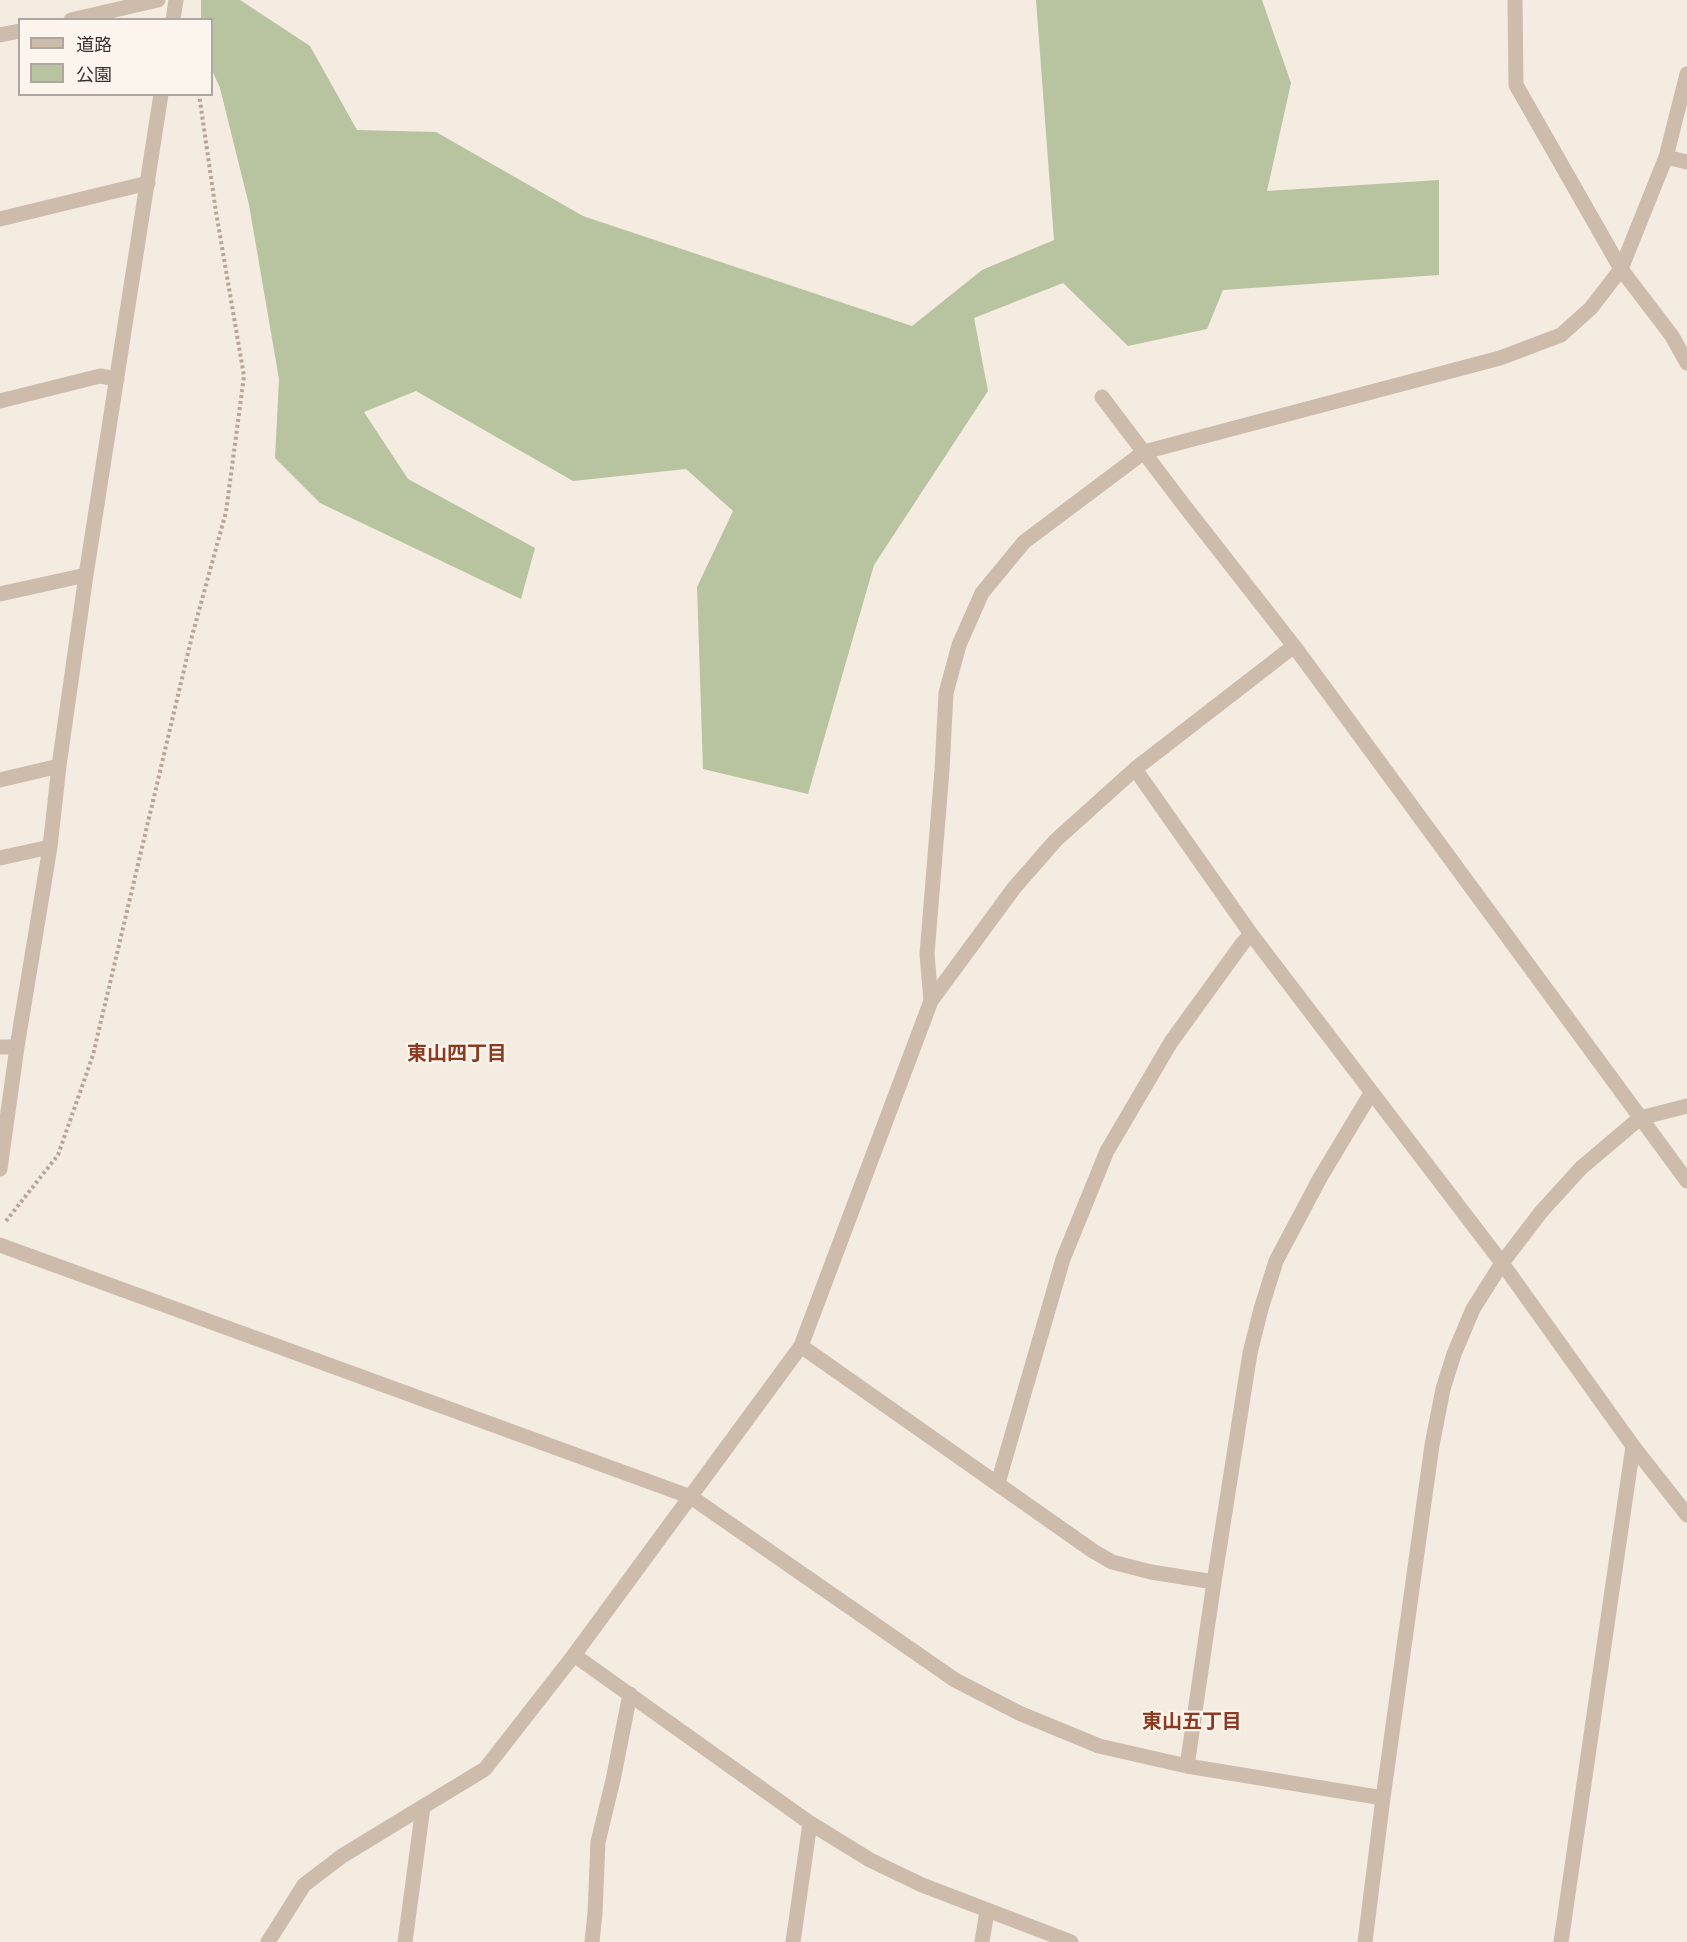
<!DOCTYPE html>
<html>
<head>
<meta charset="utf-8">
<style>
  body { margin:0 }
  #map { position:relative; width:1687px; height:1942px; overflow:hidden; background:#f4ebe1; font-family:Roboto,"Noto Sans JP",sans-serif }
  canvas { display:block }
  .legend { position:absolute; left:18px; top:18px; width:195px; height:78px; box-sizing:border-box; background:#fbf5ee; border:2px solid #aea6a0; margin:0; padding:8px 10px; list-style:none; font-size:18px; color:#3b302b }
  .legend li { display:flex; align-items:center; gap:12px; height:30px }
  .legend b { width:30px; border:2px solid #aea6a0 }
</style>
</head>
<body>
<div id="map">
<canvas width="1687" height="1942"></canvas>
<ul class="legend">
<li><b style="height:8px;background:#cdbbac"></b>道路</li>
<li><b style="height:16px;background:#b8c4a0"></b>公園</li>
</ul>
</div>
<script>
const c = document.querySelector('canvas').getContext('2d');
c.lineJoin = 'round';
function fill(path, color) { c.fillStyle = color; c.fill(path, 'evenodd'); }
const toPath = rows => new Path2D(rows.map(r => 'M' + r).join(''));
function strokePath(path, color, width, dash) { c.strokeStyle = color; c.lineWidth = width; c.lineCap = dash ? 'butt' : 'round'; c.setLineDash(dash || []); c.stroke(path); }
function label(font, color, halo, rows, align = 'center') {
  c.font = font + ' Roboto,"Noto Sans JP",sans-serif'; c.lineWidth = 4.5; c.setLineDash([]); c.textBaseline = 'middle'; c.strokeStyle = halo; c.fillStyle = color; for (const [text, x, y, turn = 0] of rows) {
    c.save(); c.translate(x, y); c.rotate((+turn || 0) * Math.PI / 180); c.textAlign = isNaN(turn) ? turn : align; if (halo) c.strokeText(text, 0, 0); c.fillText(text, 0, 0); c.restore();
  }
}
fill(toPath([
  [201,0,240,0,310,46,357,130,436,132,583,216,912,326,982,270,1054,240,1036,0,1262,0,1291,83,1267,191,1439,180,1439,275,1223,290,1207,329,1128,346,1063,283,974,318,988,391,874,565,808,794,703,769,697,587,733,511,686,469,573,481,416,391,364,412,408,479,535,548,521,599,320,503,275,458,279,379,249,205,220,88,212,70,212,20,201,19]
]), '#b8c4a0');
strokePath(toPath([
  [6,1221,58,1155,93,1055,192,636,226,512,244,376,216,212,199,94]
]), '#b9a596', 4, [3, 3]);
strokePath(toPath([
  [1515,0,1516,85,1621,269,1672,336,1687,363],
  [71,20,158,0],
  [173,20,176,0],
  [0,35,20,31],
  [1666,157,1687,162],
  [0,219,148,183],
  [1102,397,1183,504,1294,646,1687,1181],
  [0,401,100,376,117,379],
  [0,594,86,575],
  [1135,769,1251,934,1502,1263,1633,1446,1687,1515],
  [0,780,59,766],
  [0,858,50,847],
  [931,1001,927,954,942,770,946,693,959,645,982,593,1024,542,1144,452,1500,358,1561,335,1591,308,1621,269,1666,157,1687,74],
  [0,1047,17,1047],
  [0,1169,17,1047,50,847,59,766,86,575,161,94],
  [0,1245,691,1497,955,1680,1019,1713,1099,1746,1187,1766,1383,1798],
  [801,1346,1093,1551,1112,1562,1151,1572,1214,1582],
  [998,1483,1063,1259,1107,1151,1171,1042,1242,944,1251,934],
  [574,1655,810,1823,870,1860,922,1885,1071,1942],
  [1187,1766,1214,1582,1250,1353,1261,1309,1276,1261,1320,1178,1371,1093],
  [268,1942,304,1885,342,1856,485,1769,574,1655,801,1346,931,1001,1014,888,1056,840,1135,769,1294,646],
  [405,1942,423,1807],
  [592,1942,595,1913,598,1842,613,1780,630,1694],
  [793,1942,810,1823],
  [982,1942,987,1911],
  [1365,1942,1383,1798,1432,1445,1443,1389,1454,1354,1473,1309,1502,1263,1541,1212,1581,1168,1640,1118,1687,1106],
  [1561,1942,1633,1446]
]), '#cdbbac', 15);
label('bold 20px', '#8c3b22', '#fbf5ee', [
  ["東山四丁目",457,1055],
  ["東山五丁目",1192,1723]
]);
</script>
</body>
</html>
